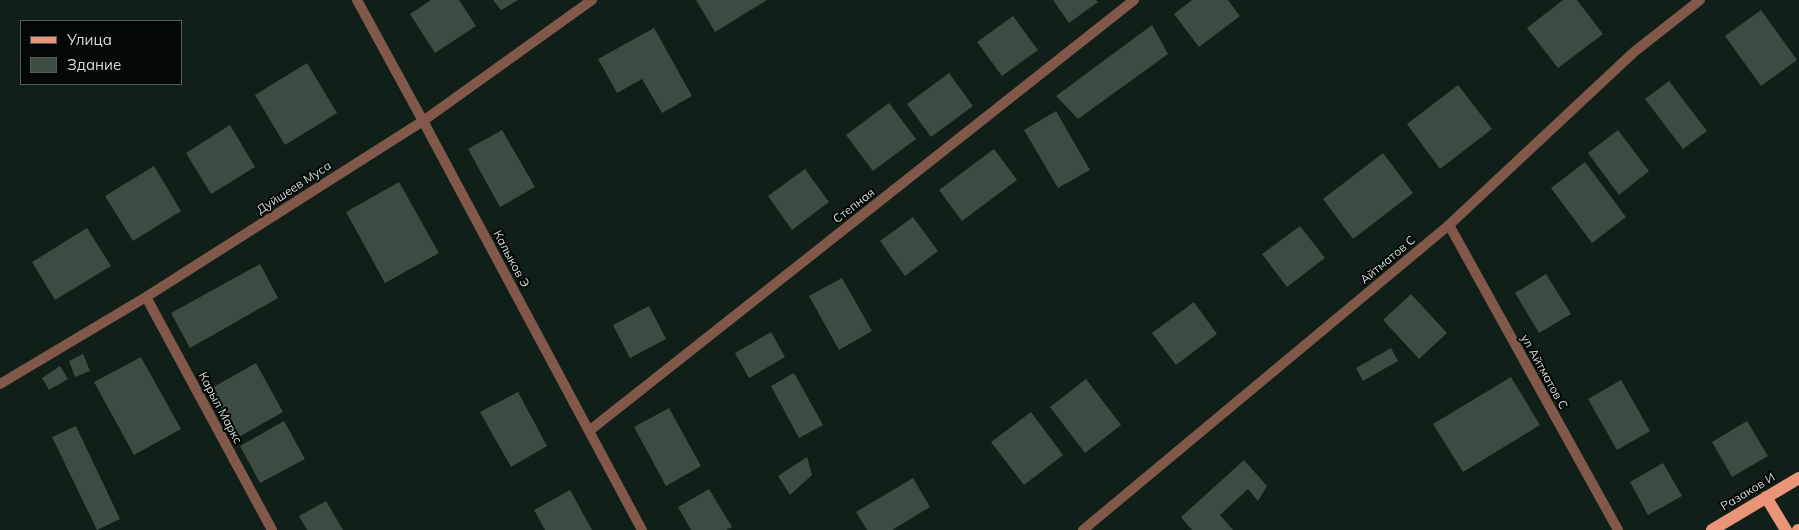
<!DOCTYPE html>
<html>
<head>
<meta charset="utf-8">
<style>
  body { margin:0 }
  #map { position:relative; width:1799px; height:530px; overflow:hidden; background:#101f17; font-family:Mulish,sans-serif }
  canvas { display:block }
  .legend { position:absolute; left:20px; top:20px; width:162px; height:65px; box-sizing:border-box; background:#030705; border:1px solid #575d59; margin:0; padding:6px 9px; list-style:none; font-size:15px; color:#d4ddd7 }
  .legend li { display:flex; align-items:center; gap:10px; height:25px }
  .legend b { width:25px; border:1px solid #575d59 }
</style>
</head>
<body>
<div id="map">
<canvas width="1799" height="530"></canvas>
<ul class="legend">
<li><b style="height:6px;background:#ea9478"></b>Улица</li>
<li><b style="height:14px;background:#3c4c42"></b>Здание</li>
</ul>
</div>
<script>
const c = document.querySelector('canvas').getContext('2d');
c.lineJoin = 'round';
function fill(path, color) { c.fillStyle = color; c.fill(path, 'evenodd'); }
const toPath = rows => new Path2D(rows.map(r => 'M' + r).join(''));
function strokePath(path, color, width, dash) { c.strokeStyle = color; c.lineWidth = width; c.lineCap = dash ? 'butt' : 'round'; c.setLineDash(dash || []); c.stroke(path); }
function label(font, color, halo, rows, align = 'center') {
  c.font = font + ' Mulish,sans-serif'; c.lineWidth = 4; c.setLineDash([]); c.textBaseline = 'middle'; c.strokeStyle = halo; c.fillStyle = color; for (const [text, x, y, turn = 0] of rows) {
    c.save(); c.translate(x, y); c.rotate((+turn || 0) * Math.PI / 180); c.textAlign = isNaN(turn) ? turn : align; if (halo) c.strokeText(text, 0, 0); c.fillText(text, 0, 0); c.restore();
  }
}
fill(toPath([
  [431,0,459,0,476,26,435,53,410,14],
  [493,0,518,0,501,10],
  [696,0,767,0,715,32],
  [1053,0,1096,0,1098,2,1069,23],
  [1192,0,1228,0,1240,16,1199,47,1174,14],
  [1563,0,1577,0,1603,34,1558,68,1527,28],
  [1761,10,1797,60,1761,86,1725,36],
  [1013,16,1038,50,1002,76,977,42],
  [1152,25,1168,54,1078,119,1056,96],
  [654,28,692,96,662,113,642,79,617,93,598,59],
  [307,63,337,113,285,145,255,95],
  [949,73,973,106,931,137,907,104],
  [1669,81,1707,131,1683,149,1645,99],
  [1458,85,1492,129,1440,169,1407,124],
  [889,103,916,139,873,171,846,135],
  [1056,111,1090,170,1058,188,1024,130],
  [230,125,255,167,211,194,186,153],
  [502,130,535,187,500,207,468,149],
  [1618,130,1649,171,1619,195,1588,153],
  [994,149,1017,180,962,221,939,190],
  [1383,153,1413,193,1353,239,1323,199],
  [1585,162,1626,217,1592,243,1551,188],
  [154,166,181,211,133,241,105,196],
  [805,169,829,202,792,230,768,196],
  [399,182,439,253,385,283,346,212],
  [913,217,938,251,905,276,880,241],
  [1300,226,1325,258,1287,287,1262,254],
  [87,228,111,266,55,300,32,262],
  [260,264,278,298,190,348,171,313],
  [1546,274,1571,314,1539,333,1515,293],
  [842,278,872,331,839,350,809,296],
  [1411,294,1447,333,1419,359,1383,320],
  [1194,302,1217,334,1176,365,1152,333],
  [649,306,666,339,630,358,613,325],
  [771,332,785,357,749,378,735,353],
  [1391,348,1398,361,1363,381,1356,368],
  [83,354,90,371,75,377,69,361],
  [141,357,181,429,134,455,94,382],
  [256,363,283,412,237,438,210,389],
  [60,366,68,379,49,390,42,378],
  [794,373,823,425,799,438,771,386],
  [1511,377,1540,425,1463,472,1433,424],
  [1086,379,1121,425,1085,453,1050,407],
  [1621,380,1650,431,1617,450,1588,399],
  [518,392,547,446,511,467,480,412],
  [669,408,701,466,666,486,634,427],
  [1031,412,1063,455,1024,485,991,442],
  [284,421,305,459,260,483,240,446],
  [1747,421,1768,456,1732,477,1712,442],
  [76,426,120,519,97,530,52,437],
  [807,457,812,475,790,495,778,476],
  [1244,460,1267,486,1258,501,1248,489,1220,515,1233,530,1192,530,1181,517],
  [1663,463,1682,496,1648,515,1630,482],
  [913,478,930,507,892,530,867,530,856,512],
  [709,489,732,527,726,530,691,530,678,507],
  [570,490,592,530,545,530,534,510],
  [326,501,343,530,307,530,299,516]
]), '#3c4c42');
strokePath(toPath([
  [357,0,423,121,642,530],
  [1449,225,1618,530],
  [146,297,272,530],
  [0,384,146,297,423,121,592,0],
  [589,431,1134,0],
  [1083,530,1449,225,1634,52,1700,0]
]), '#81584a', 10);
strokePath(toPath([
  [1766,497,1786,530],
  [1712,530,1799,478],
  [1798,530,1799,530]
]), '#ea9478', 12);
label('12px', '#d4ddd7', '#030705', [
  ["Дуйшеев Муса",294,188,-33],
  ["Степная",854,206,-38],
  ["Калыков Э",511,259,62],
  ["Айтматов С",1388,260,-40],
  ["ул Айтматов С",1544,372,61],
  ["Карыл Маркс",220,408,62],
  ["Разаков И",1748,492,-31]
]);
</script>
</body>
</html>
